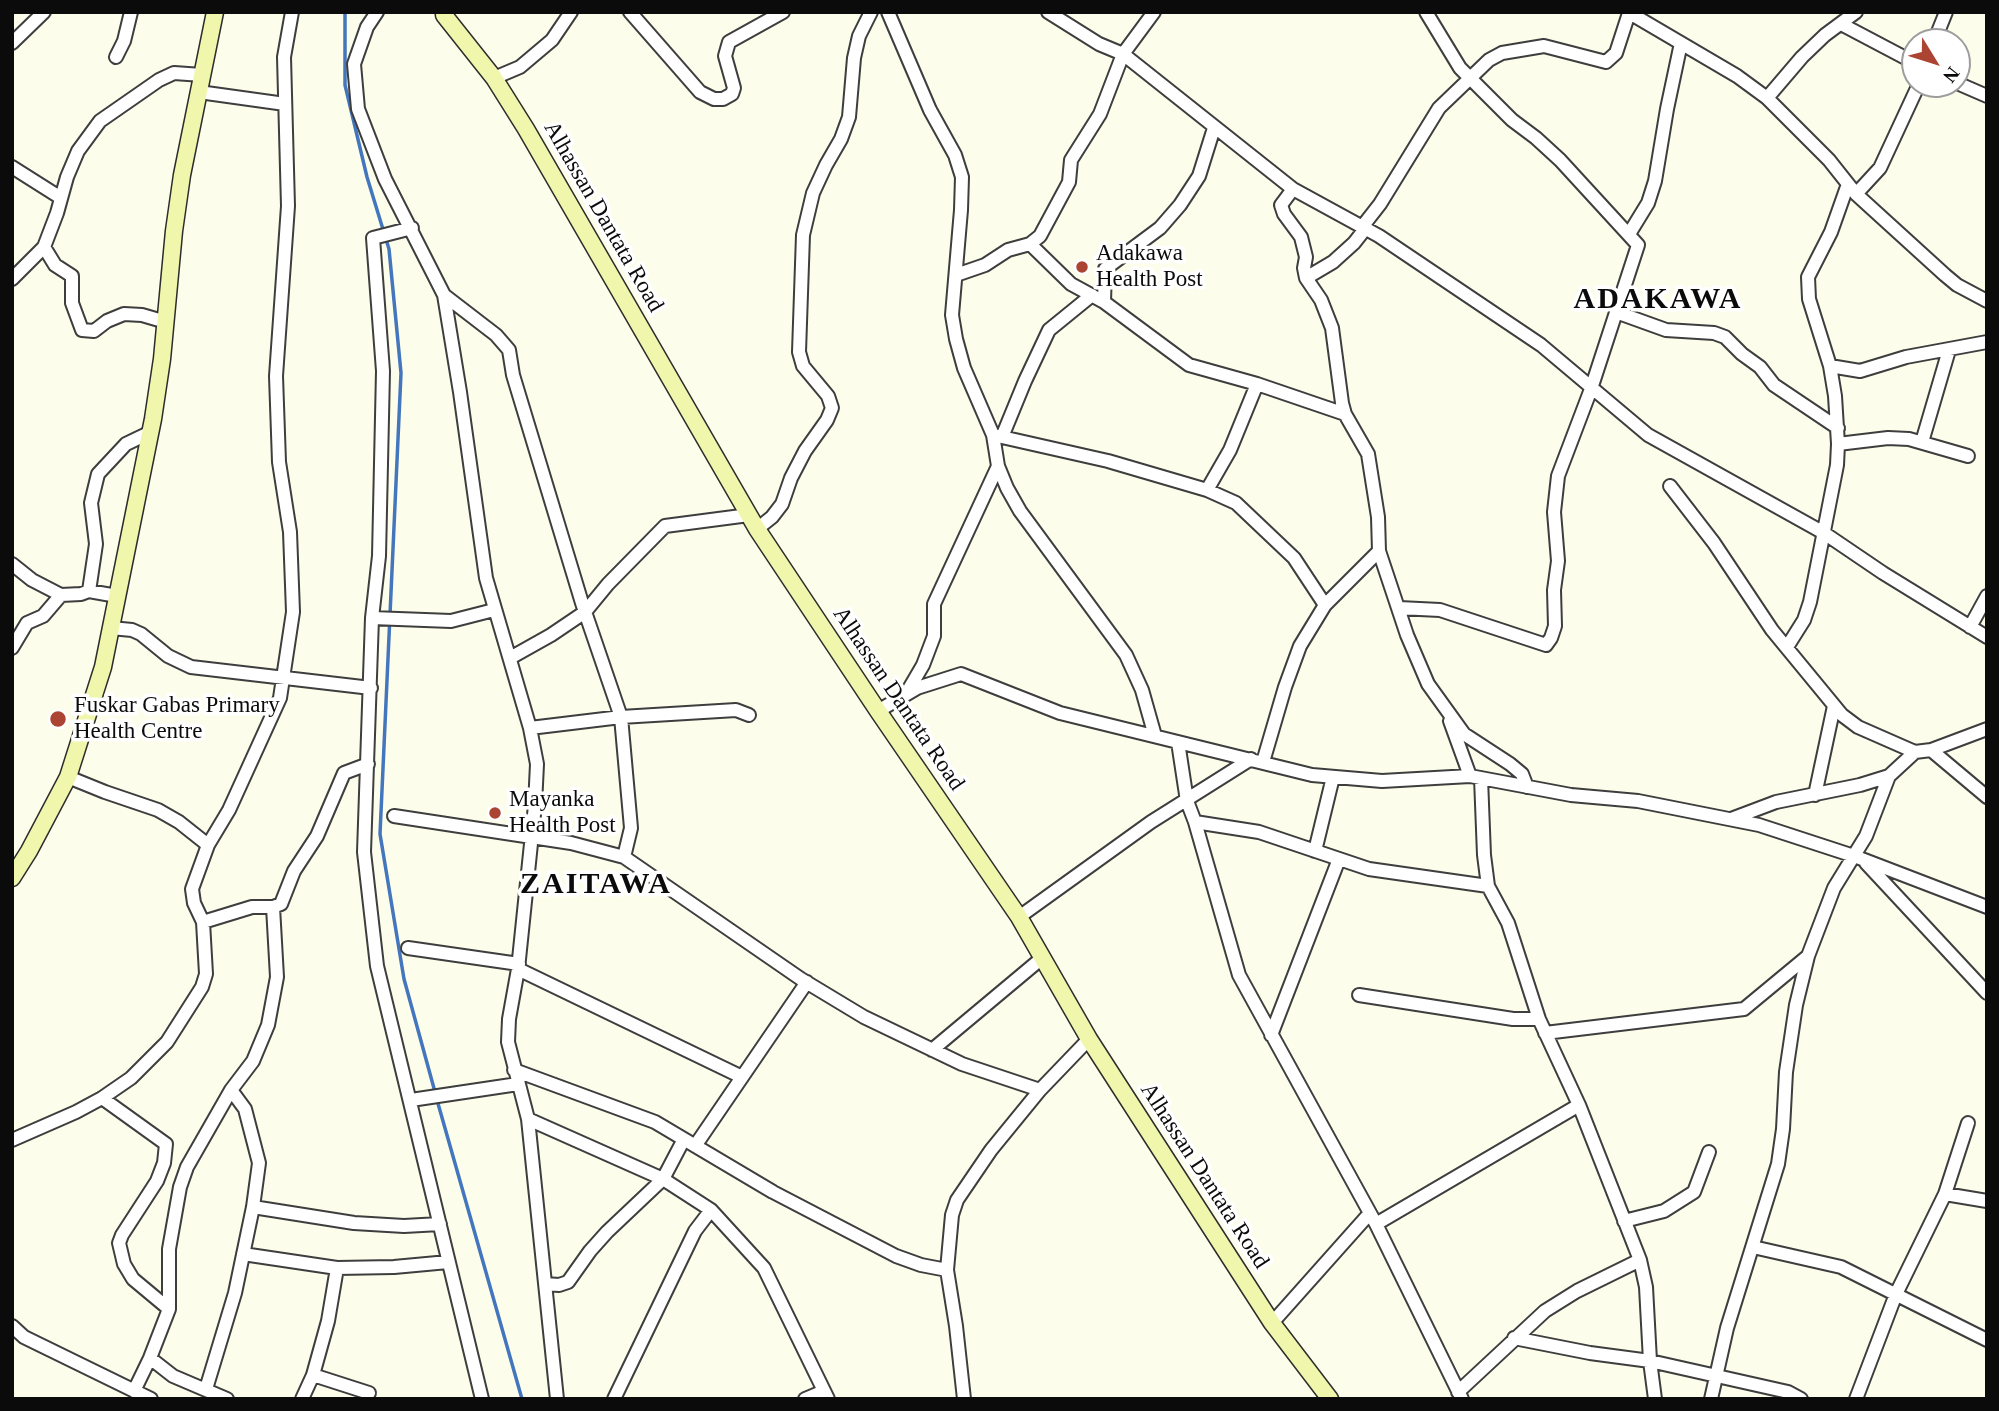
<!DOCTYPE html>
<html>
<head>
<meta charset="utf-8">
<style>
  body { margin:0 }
  #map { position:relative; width:1999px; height:1411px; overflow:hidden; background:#fdfdeb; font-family:Georgia,serif }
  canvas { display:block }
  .frame { position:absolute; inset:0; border:14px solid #0b0b0b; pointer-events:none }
  .north { position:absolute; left:1901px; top:28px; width:70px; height:70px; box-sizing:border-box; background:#fff; border:2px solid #9d9d9d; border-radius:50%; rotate:128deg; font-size:19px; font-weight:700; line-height:28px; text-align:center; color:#0b0b0b }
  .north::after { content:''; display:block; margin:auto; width:24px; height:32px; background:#ab4432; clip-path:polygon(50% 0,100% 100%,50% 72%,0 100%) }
</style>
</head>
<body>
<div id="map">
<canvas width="1999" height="1411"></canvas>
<div class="frame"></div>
<div class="north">N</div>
</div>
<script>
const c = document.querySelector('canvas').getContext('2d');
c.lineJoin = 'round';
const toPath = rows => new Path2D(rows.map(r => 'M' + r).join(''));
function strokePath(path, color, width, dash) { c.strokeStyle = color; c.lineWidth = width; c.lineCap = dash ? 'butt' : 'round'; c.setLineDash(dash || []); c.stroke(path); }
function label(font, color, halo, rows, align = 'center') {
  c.font = font + ' Georgia,serif'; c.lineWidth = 7; c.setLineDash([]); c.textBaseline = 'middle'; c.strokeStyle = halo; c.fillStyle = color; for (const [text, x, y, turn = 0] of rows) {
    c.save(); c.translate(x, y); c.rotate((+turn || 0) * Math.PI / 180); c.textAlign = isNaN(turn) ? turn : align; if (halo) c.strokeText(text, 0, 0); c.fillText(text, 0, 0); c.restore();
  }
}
strokePath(toPath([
  [345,12,345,85,367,177,389,249,401,373,380,834,404,979,435,1092],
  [437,1100,522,1399]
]), '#4476be', 3.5);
const street = toPath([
  [377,12,367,27,354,64,358,109,385,179,444,295,460,392,486,578,530,728,537,764,535,805,518,969,509,1019,508,1042,528,1119,557,1399],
  [630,12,700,92,714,99,723,99,732,94,734,88,725,56,729,42,783,12],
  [888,12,930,110,955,155,962,177,961,210,952,315,956,339,964,368,993,435,998,466,1007,488,1020,511,1126,655,1142,690,1155,736],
  [1048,12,1099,44,1123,54,1293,189,1379,236,1541,345,1648,435,1824,533,1883,573,1987,637],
  [1628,12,1737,76,1767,98,1829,160,1856,194,1945,275,1957,285,1987,301],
  [1841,24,1915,63],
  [1934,42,1946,12],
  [12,43,44,12],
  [116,57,124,41,131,12],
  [494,78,520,67,552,40,571,12],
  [1957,83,1987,96],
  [199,92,285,104],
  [1767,98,1802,57,1825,35,1856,12],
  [12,167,61,198],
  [1293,189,1281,205,1284,214,1301,237,1306,257,1304,268,1306,278,1321,300,1332,328,1342,403,1345,414,1368,454,1378,517,1379,551,1407,635,1428,684,1464,734,1510,764,1522,774,1527,787],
  [1856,194,1880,168,1919,84],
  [1362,227,1380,204,1439,108,1489,60,1502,53,1544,46,1606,62,1616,53,1629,13],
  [412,228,373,238,383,371,379,556,372,618,364,852,377,966,482,1399],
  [1629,234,1648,203,1655,181,1667,109,1681,43],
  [1030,244,1071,284,1104,302,1189,365,1257,384,1345,414],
  [44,247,55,265,72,276,72,303,82,330,94,331,107,321,124,314,142,315,166,322],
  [956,275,985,265,1008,250,1030,244,1040,236,1069,182,1071,160,1100,114,1123,54,1154,12],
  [1306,278,1333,262,1354,243,1365,229],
  [12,279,44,247,57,213,67,177,78,151,100,121,159,80,174,73,202,75],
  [444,295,496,335,509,350,513,375,582,603,621,717,631,828,624,857],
  [1104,302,1105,269,1160,228,1180,205,1199,176,1214,128],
  [1616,312,1666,330,1714,333,1725,337,1742,354,1760,367,1774,385,1838,428],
  [1830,366,1860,371,1906,357,1987,342],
  [993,435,1108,461,1207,490,1236,503,1294,558,1325,605],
  [1002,437,1025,381,1049,330,1092,295],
  [1922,442,1949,350],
  [1838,444,1888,438,1909,439,1968,456],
  [1670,486,1714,543,1772,630,1842,715,1858,727,1915,752],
  [1207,490,1230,450,1257,384],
  [757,529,772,517,782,504,791,478,805,451,827,420,832,408,828,396,803,366,799,352,803,235,813,193,826,165,841,139,849,117,854,58,859,36,871,12],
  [12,564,32,580,61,595,81,594,89,591,117,596],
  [89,591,96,544,91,503,98,474,126,444,151,432],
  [1399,608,1440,610,1546,645,1551,638,1555,626,1554,590,1558,561,1554,512,1558,476,1591,389,1638,245,1560,160,1536,138,1512,120,1460,68,1426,12],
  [372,618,451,621,494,610],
  [1970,627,1987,596],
  [111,628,132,630,141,634,168,656,191,667,371,688],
  [1787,647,1804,620,1810,602,1837,465,1838,444,1835,396,1830,366,1809,299,1808,277,1831,232,1848,184],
  [12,648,27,623,43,616,61,595],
  [510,658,551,635,585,612,608,584,665,526,749,515],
  [906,694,923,665,934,636,934,604,998,466],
  [878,711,917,688,961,674,1060,713,1312,775,1382,781,1470,776,1571,795,1638,801,1759,825,1854,856,1987,907],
  [1450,721,1470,776],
  [530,728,621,717,736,710,749,715],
  [1178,742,1187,801,1195,822,1239,975,1376,1224,1462,1399],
  [1931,750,1987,797],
  [1263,762,1285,687,1300,646,1325,605,1379,551],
  [68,777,105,792,158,810,179,822,208,845],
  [1481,778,1484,855,1488,886,1508,923,1539,1019,1579,1105,1640,1260,1646,1287,1650,1361,1655,1399],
  [1815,795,1834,706],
  [394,816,571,843,624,857,801,979,864,1017,962,1064,1040,1090],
  [1731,819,1776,802,1860,785,1889,776],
  [1195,822,1259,832,1369,869,1488,886],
  [1315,851,1333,777],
  [1866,863,1987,993],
  [1019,917,1151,822,1251,759],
  [203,922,252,907,273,907,281,904,294,871,317,836,344,773,368,764],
  [408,948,519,964],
  [518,969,742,1077],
  [1359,995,1513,1019,1539,1019],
  [1545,1033,1744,1009,1808,956],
  [1271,1035,1339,859],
  [932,1050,1042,958],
  [514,1070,655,1122,773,1192,896,1256,921,1265,947,1270],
  [102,1098,166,1144,164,1163,157,1181,122,1235,119,1243,124,1264,133,1279,169,1309],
  [411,1100,518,1084],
  [528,1119,663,1179,711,1210,764,1268,828,1399],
  [12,1140,76,1112,102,1098,131,1078,167,1042,202,987,206,974,203,922,194,903,192,889,208,845,229,810,280,698,293,612,290,532,279,462,276,376,288,206,284,57,292,12],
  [695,1146,807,982],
  [1945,1194,1968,1123],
  [253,1207,354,1223,404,1226,440,1224],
  [1624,1221,1664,1211,1694,1192,1709,1152],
  [1376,1224,1579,1105],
  [1753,1247,1841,1267,1987,1340],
  [243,1254,337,1268,394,1267,448,1262],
  [545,1284,559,1285,568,1282,590,1251,607,1232,663,1179,684,1139],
  [1272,1323,1370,1213],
  [12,1326,24,1337,151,1399],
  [1514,1338,1590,1353,1650,1361,1788,1392,1801,1399],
  [150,1358,173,1376,227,1399],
  [313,1375,369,1393],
  [206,1389,235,1293,253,1207,259,1163,245,1109,231,1090],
  [134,1391,150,1358,169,1309,169,1249,180,1187,187,1167,231,1090,253,1061,268,1025,277,977,273,907],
  [1458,1392,1545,1311,1577,1291,1640,1260],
  [302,1399,313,1375,328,1321,337,1268],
  [614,1399,695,1231,711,1210],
  [805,1399,824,1391],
  [964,1399,956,1326,947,1270,952,1215,957,1200,991,1150,1040,1090,1089,1039],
  [1711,1399,1727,1328,1778,1164,1783,1129,1786,1072,1796,1005,1808,956,1834,888,1866,836,1889,776,1915,752,1931,750,1987,729],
  [1856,1399,1896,1294,1945,1194,1987,1201]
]);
const secondary = toPath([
  [444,15,494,78,526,129,757,529,878,711,1019,917,1089,1039,1272,1323,1330,1399],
  [12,878,29,851,68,777,103,667,153,419,162,359,174,231,182,175,215,12]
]);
strokePath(street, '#3e3e3e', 16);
strokePath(secondary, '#2d2d2d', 19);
strokePath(street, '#fff', 12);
strokePath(secondary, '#f0f6ac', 16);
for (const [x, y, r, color] of [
  [1082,267,7,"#ab4432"],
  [58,719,9,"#ab4432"],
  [495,813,7,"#ab4432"]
]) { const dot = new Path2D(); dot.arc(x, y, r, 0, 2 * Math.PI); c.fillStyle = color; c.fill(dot); strokePath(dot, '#fff', 2.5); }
label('23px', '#0b0b0b', '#fff', [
  ["Alhassan Dantata Road",603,217,60],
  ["Alhassan Dantata Road",898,699,56],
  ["Alhassan Dantata Road",1204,1176,57]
]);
label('23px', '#0b0b0b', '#fff', [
  ["Adakawa",1096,254],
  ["Health Post",1096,280],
  ["Fuskar Gabas Primary",74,706],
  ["Health Centre",74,732],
  ["Mayanka",509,800],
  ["Health Post",509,826]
], 'left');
c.letterSpacing = '2px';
label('bold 30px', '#0b0b0b', '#fff', [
  ["ADAKAWA",1658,300],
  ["ZAITAWA",596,885]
]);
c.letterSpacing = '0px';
</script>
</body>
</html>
